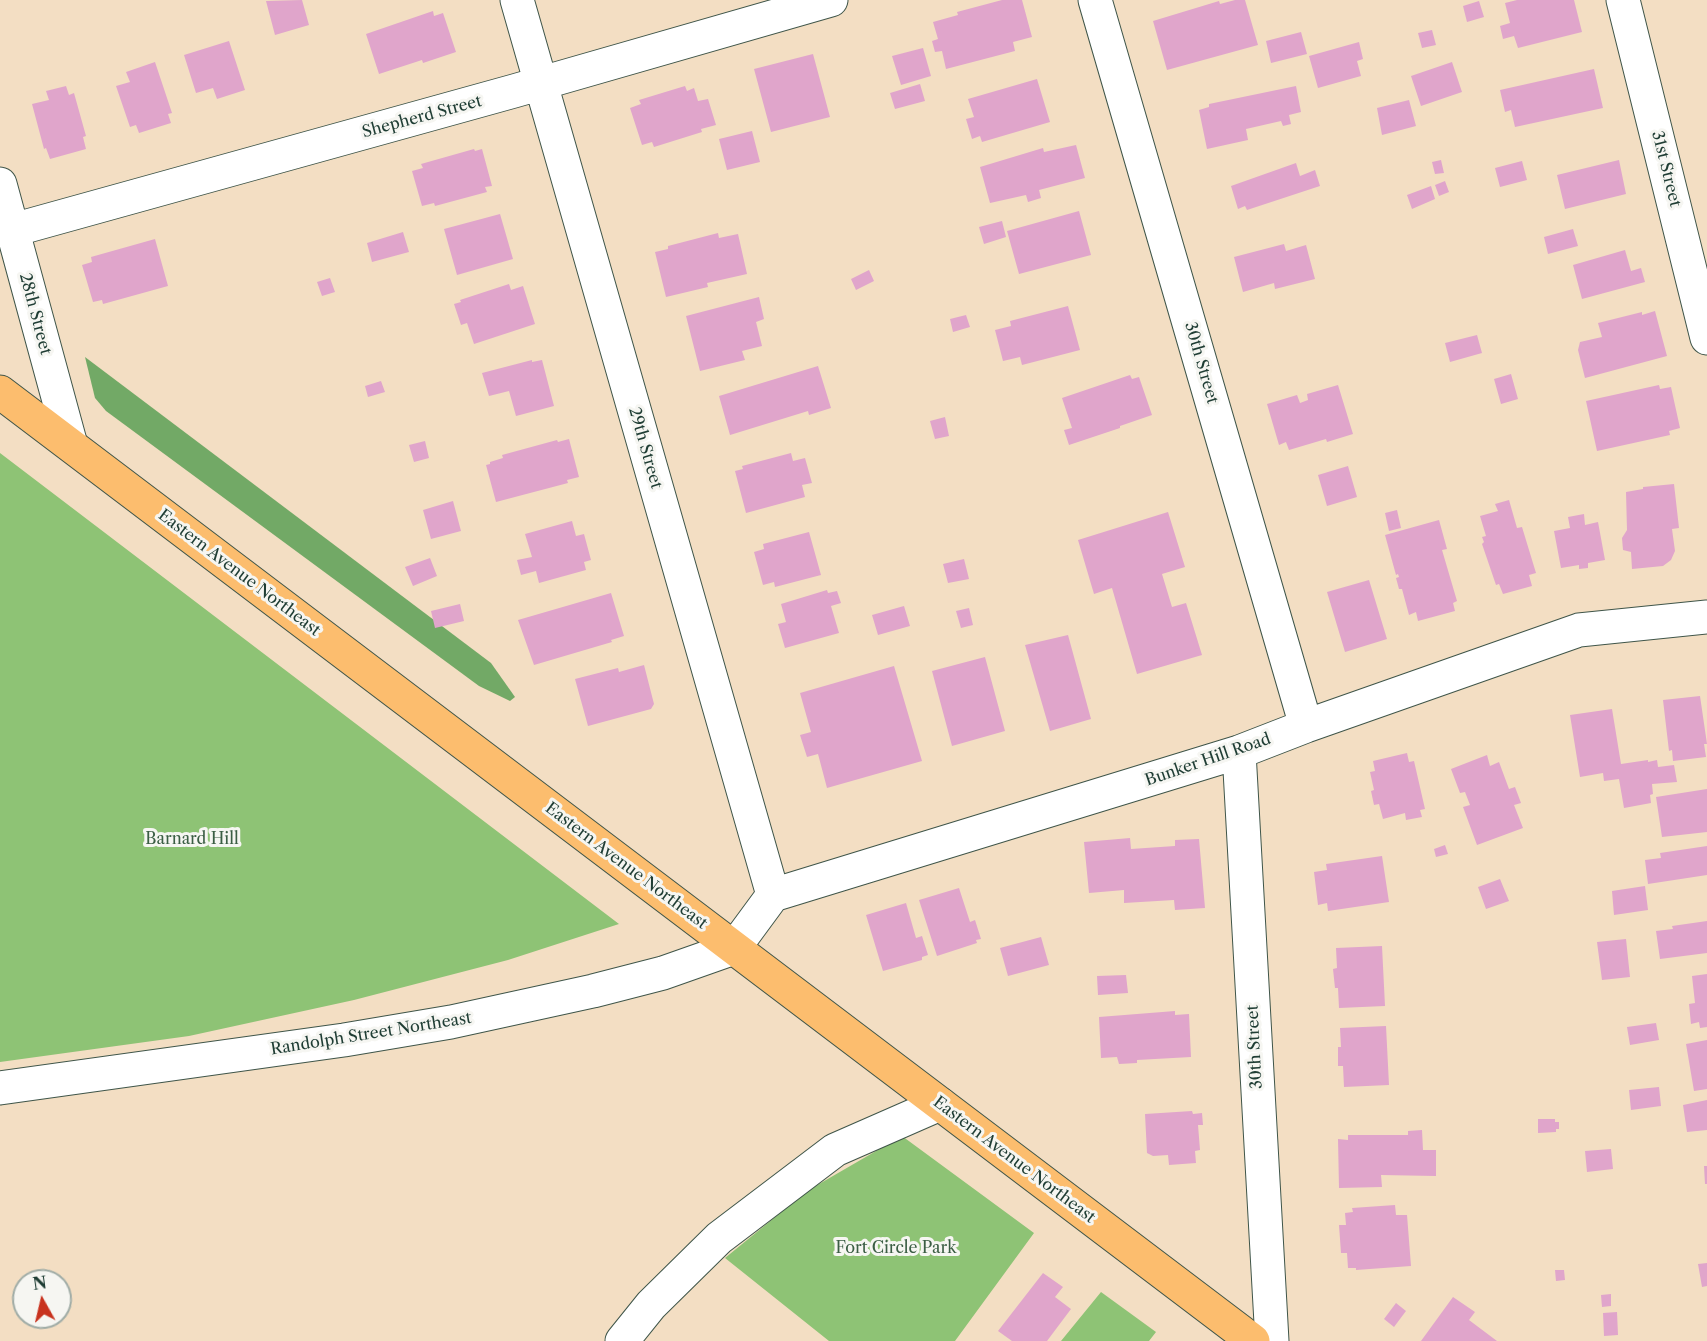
<!DOCTYPE html>
<html>
<head>
<meta charset="utf-8">
<style>
  body { margin:0 }
  #map { position:relative; width:1707px; height:1341px; overflow:hidden; background:#f3dec3; font-family:"Libre Caslon Text",serif }
  canvas { display:block }
  .north { position:absolute; left:12px; top:1269px; width:60px; height:60px; box-sizing:border-box; background:#f6f6f2; border:2px solid #a0aca6; border-radius:50%; rotate:352deg; font-size:16px; font-weight:700; line-height:24px; text-align:center; color:#1f3d34 }
  .north::after { content:''; display:block; margin:auto; width:21px; height:27px; background:#c8321e; clip-path:polygon(50% 0,100% 100%,50% 72%,0 100%) }
</style>
</head>
<body>
<div id="map">
<canvas width="1707" height="1341"></canvas>
<div class="north">N</div>
</div>
<script>
const c = document.querySelector('canvas').getContext('2d');
c.lineJoin = 'round';
function fill(path, color) { c.fillStyle = color; c.fill(path, 'evenodd'); }
const toPath = rows => new Path2D(rows.map(r => 'M' + r).join(''));
function strokePath(path, color, width, dash) { c.strokeStyle = color; c.lineWidth = width; c.lineCap = dash ? 'butt' : 'round'; c.setLineDash(dash || []); c.stroke(path); }
function label(font, color, halo, rows, align = 'center') {
  c.font = font + ' "Libre Caslon Text",serif'; c.lineWidth = 6; c.setLineDash([]); c.textBaseline = 'middle'; c.strokeStyle = halo; c.fillStyle = color; for (const [text, x, y, turn = 0] of rows) {
    c.save(); c.translate(x, y); c.rotate((+turn || 0) * Math.PI / 180); c.textAlign = isNaN(turn) ? turn : align; if (halo) c.strokeText(text, 0, 0); c.fillText(text, 0, 0); c.restore();
  }
}
fill(toPath([
  [0,453,619,924,508,960,354,1000,189,1036,0,1062],
  [902,1136,1034,1233,955,1341,829,1341,725,1258,807,1191],
  [1101,1292,1156,1332,1149,1341,1061,1341]
]), '#8ec375');
fill(toPath([
  [85,357,491,663,515,697,510,701,479,686,106,411,95,398]
]), '#72a966');
fill(toPath([
  [302,0,309,25,275,35,266,1],
  [1002,0,1022,0,1032,37,1013,42,1015,51,946,69,942,51,935,52,932,41,938,39,933,22,958,15,957,12],
  [1235,0,1245,0,1258,45,1167,70,1153,21,1219,1,1220,4],
  [1517,0,1574,0,1582,32,1518,48,1514,36,1503,39,1500,26,1510,23,1505,3],
  [1479,1,1484,17,1467,22,1463,6],
  [433,11,434,16,443,13,456,52,423,63,422,60,379,74,366,34],
  [1432,30,1436,45,1422,48,1418,33],
  [1301,32,1307,54,1271,63,1266,41],
  [229,41,245,90,217,99,213,88,196,93,184,55],
  [1359,42,1363,59,1357,61,1361,76,1318,88,1309,56],
  [923,48,931,76,901,85,892,56],
  [813,54,830,117,771,132,754,69],
  [155,62,172,113,168,114,171,123,139,133,136,125,130,127,116,86,130,82,126,72],
  [1452,62,1462,92,1421,106,1411,76],
  [1594,69,1603,108,1515,127,1511,110,1505,112,1500,90],
  [1037,79,1050,122,982,142,980,136,972,139,966,119,974,117,968,99],
  [920,84,925,101,895,109,890,93],
  [66,86,69,95,74,93,86,136,83,137,86,149,50,159,46,148,44,149,32,104,49,100,46,91],
  [685,86,687,91,694,88,698,101,708,99,716,125,701,129,702,132,654,147,652,142,642,145,630,108,641,104,639,100],
  [1296,86,1301,112,1289,115,1291,124,1283,126,1281,121,1246,129,1248,140,1207,149,1199,110,1209,107,1209,104],
  [1409,100,1416,126,1382,135,1377,108],
  [752,131,760,162,727,170,719,139],
  [1076,145,1085,178,1039,190,1041,198,1028,202,1026,195,990,203,980,167,1043,148,1044,152],
  [474,149,475,151,482,149,492,186,485,187,487,192,435,206,434,203,422,206,412,171,423,168,421,164],
  [1441,160,1444,173,1435,174,1432,162],
  [1619,160,1626,194,1565,209,1557,175],
  [1522,161,1527,180,1500,187,1495,168],
  [1296,163,1300,176,1315,170,1320,186,1247,210,1245,206,1238,209,1231,186],
  [1445,181,1449,192,1439,196,1435,185],
  [1431,186,1435,199,1412,209,1407,195],
  [1079,211,1091,255,1019,274,1007,231],
  [500,214,513,259,457,275,444,229],
  [1002,221,1006,237,984,244,979,227],
  [1573,229,1578,246,1548,254,1544,237],
  [403,232,409,252,372,262,367,243],
  [718,233,719,238,738,234,747,274,707,283,708,287,666,297,655,252,668,249,668,246],
  [155,239,168,286,103,304,102,300,93,302,82,265,92,262,91,257],
  [1284,244,1286,251,1306,245,1315,279,1275,289,1274,283,1243,292,1234,257],
  [1625,250,1631,271,1641,268,1645,282,1582,299,1573,265],
  [869,270,874,281,856,290,851,279],
  [330,278,335,292,322,296,317,282],
  [509,284,511,290,523,286,535,324,474,344,467,323,461,325,454,304,461,302,460,300],
  [759,297,764,319,756,322,762,346,742,351,745,360,700,371,686,316],
  [1068,306,1080,350,1022,365,1020,357,1003,361,995,330,1011,326,1010,321],
  [1655,311,1667,356,1585,378,1578,350,1580,342,1602,337,1598,323,1642,312,1642,315],
  [966,315,970,327,953,332,950,319],
  [1477,335,1482,353,1450,362,1445,343],
  [532,360,532,362,542,360,554,406,516,416,509,391,489,396,482,373],
  [818,366,831,408,809,415,808,411,730,435,719,396],
  [1511,374,1518,399,1501,404,1494,379],
  [1130,375,1132,379,1139,377,1152,415,1120,426,1120,428,1069,445,1064,430,1072,428,1062,398],
  [381,381,385,392,368,397,365,386],
  [1338,385,1353,434,1327,442,1326,439,1289,450,1286,442,1279,445,1267,404,1297,395,1300,403,1308,400,1307,394],
  [1659,385,1660,389,1671,387,1680,428,1669,431,1670,435,1597,451,1586,401],
  [945,417,949,436,935,439,930,421],
  [569,439,579,477,567,480,568,483,496,502,486,465,490,464,490,462,503,458,502,455,557,440,558,442],
  [425,441,429,458,414,462,409,445],
  [791,453,793,461,805,458,812,483,802,485,805,497,746,513,735,471,743,469,742,466],
  [1348,466,1357,497,1327,506,1318,475],
  [1674,484,1679,528,1672,529,1675,551,1671,560,1663,566,1632,569,1631,552,1623,550,1622,538,1627,530,1626,492,1643,489,1643,487],
  [1509,500,1517,528,1522,527,1536,573,1529,575,1532,586,1503,594,1499,584,1496,585,1482,544,1484,542,1482,537,1486,536,1480,516,1498,511,1495,504],
  [453,501,461,531,431,539,423,510],
  [1397,510,1401,528,1389,531,1385,513],
  [1168,512,1185,567,1162,574,1172,607,1186,603,1202,655,1137,674,1112,588,1094,594,1078,540],
  [1584,514,1585,525,1598,522,1605,560,1588,563,1588,568,1579,569,1579,565,1561,568,1554,531,1570,528,1568,517],
  [1439,520,1447,549,1442,550,1457,601,1453,603,1455,611,1418,621,1416,612,1409,615,1402,589,1399,589,1396,578,1399,577,1398,574,1396,575,1385,535],
  [572,521,576,536,584,534,591,560,584,562,586,570,539,583,536,571,521,575,517,560,532,557,525,534],
  [809,532,821,575,775,587,774,582,763,585,754,552,764,549,763,544],
  [430,558,437,576,413,586,405,567],
  [964,559,969,579,948,583,943,564],
  [1369,580,1387,639,1345,652,1327,592],
  [827,590,828,593,837,591,841,603,831,606,839,633,785,648,778,624,786,622,781,604],
  [611,593,624,636,611,640,612,642,534,665,518,620],
  [460,604,464,621,435,628,431,611],
  [904,606,910,626,878,635,872,615],
  [969,608,973,625,961,628,956,611],
  [1068,635,1091,719,1050,731,1025,645],
  [985,657,1005,731,952,746,932,671],
  [644,665,654,704,651,709,588,726,575,679,618,668,619,672],
  [894,666,922,761,827,788,818,754,807,757,800,735,811,732,800,693],
  [1700,696,1707,744,1704,744,1706,757,1673,761,1672,750,1669,751,1663,700],
  [1612,709,1621,764,1648,760,1648,762,1657,760,1658,767,1674,765,1677,782,1652,784,1653,794,1650,795,1651,803,1624,808,1619,779,1604,781,1603,773,1580,777,1570,715],
  [1407,753,1409,762,1414,761,1425,809,1420,810,1422,817,1406,820,1405,813,1383,819,1379,804,1374,805,1371,791,1374,790,1370,772,1375,771,1373,761],
  [1487,755,1490,766,1499,762,1509,789,1515,787,1521,803,1514,805,1523,828,1477,845,1463,807,1470,805,1465,792,1460,793,1451,769],
  [1707,789,1707,832,1662,837,1656,797],
  [1130,838,1131,849,1175,846,1175,840,1199,839,1205,908,1175,910,1174,900,1124,903,1124,890,1089,893,1084,842],
  [1445,845,1448,854,1436,857,1434,849],
  [1707,846,1707,875,1648,884,1645,860,1661,858,1660,853],
  [1382,856,1389,902,1328,911,1327,903,1318,905,1314,872,1327,870,1326,864],
  [1500,879,1509,901,1486,909,1478,887],
  [1645,886,1648,910,1614,915,1612,891],
  [959,888,970,922,975,920,981,939,976,940,977,943,937,956,919,900],
  [906,903,916,938,922,936,928,955,922,957,922,960,883,971,866,915],
  [1707,921,1707,953,1660,959,1656,931,1673,929,1672,926],
  [1041,937,1049,965,1008,976,1000,948],
  [1626,939,1630,977,1602,980,1597,942],
  [1382,946,1385,1006,1339,1008,1338,988,1335,988,1333,969,1337,968,1336,948],
  [1707,974,1707,1027,1700,1028,1699,1022,1691,1024,1689,1004,1695,1003,1692,976],
  [1126,975,1128,993,1098,995,1097,976],
  [1175,1011,1175,1015,1189,1014,1191,1057,1137,1060,1137,1063,1119,1064,1117,1057,1101,1058,1099,1017],
  [1656,1023,1659,1040,1630,1045,1627,1027],
  [1386,1026,1389,1085,1344,1087,1343,1066,1338,1066,1338,1047,1341,1047,1340,1028],
  [1707,1040,1707,1089,1694,1091,1686,1044],
  [1659,1087,1661,1106,1631,1110,1629,1090],
  [1707,1100,1707,1130,1687,1132,1683,1105],
  [1192,1111,1193,1114,1202,1113,1203,1125,1198,1125,1200,1150,1195,1151,1196,1163,1169,1165,1168,1155,1153,1156,1147,1153,1145,1114],
  [1538,1119,1555,1119,1555,1122,1559,1122,1559,1129,1556,1129,1556,1132,1538,1133],
  [1422,1130,1423,1150,1436,1150,1436,1176,1381,1175,1382,1187,1339,1188,1338,1139,1348,1140,1348,1135,1408,1135,1408,1131],
  [1611,1149,1613,1169,1587,1172,1585,1151],
  [1704,1166,1707,1166,1707,1184,1705,1184],
  [1395,1205,1396,1215,1407,1215,1411,1266,1356,1270,1356,1268,1348,1268,1347,1253,1341,1253,1339,1225,1346,1225,1345,1213,1353,1212,1352,1208],
  [1707,1263,1707,1286,1702,1287,1698,1264],
  [1555,1270,1564,1270,1565,1280,1556,1281],
  [1043,1273,1063,1287,1055,1297,1071,1309,1047,1341,1012,1341,998,1331],
  [1611,1294,1611,1306,1602,1307,1601,1295],
  [1453,1297,1475,1312,1469,1320,1497,1341,1421,1341],
  [1396,1303,1406,1311,1394,1327,1384,1319],
  [1617,1312,1618,1335,1604,1336,1603,1313]
]), '#e0a5cb');
const minor = toPath([
  [517,0,773,895],
  [1095,0,1306,726],
  [1623,0,1707,338],
  [0,184,71,445],
  [13,230,514,91,831,0],
  [1239,752,1272,1341],
  [0,1088,344,1040,451,1022,593,991,663,973,734,948,773,895,1239,752,1306,726,1579,630,1707,617],
  [622,1341,651,1305,719,1238,835,1150,940,1104]
]);
const major = toPath([
  [0,392,1253,1341]
]);
strokePath(minor, '#3f5549', 35);
strokePath(major, '#3f5549', 35);
strokePath(minor, '#fff', 33);
strokePath(major, '#fcbd6e', 33);
label('16px', '#1f3d34', '#f6f6f2', [
  ["Shepherd Street",422,117,-15],
  ["31st Street",1666,169,76],
  ["28th Street",35,314,75],
  ["30th Street",1201,363,74],
  ["29th Street",645,448,74],
  ["Eastern Avenue Northeast",239,573,37],
  ["Bunker Hill Road",1208,760,-19],
  ["Eastern Avenue Northeast",626,866,37],
  ["Randolph Street Northeast",371,1034,-9],
  ["30th Street",1255,1047,-93],
  ["Eastern Avenue Northeast",1014,1160,37]
]);
label('16px', '#3b5e44', '#f6f6f2', [
  ["Barnard Hill",192,839],
  ["Fort Circle Park",896,1248]
]);
</script>
</body>
</html>
